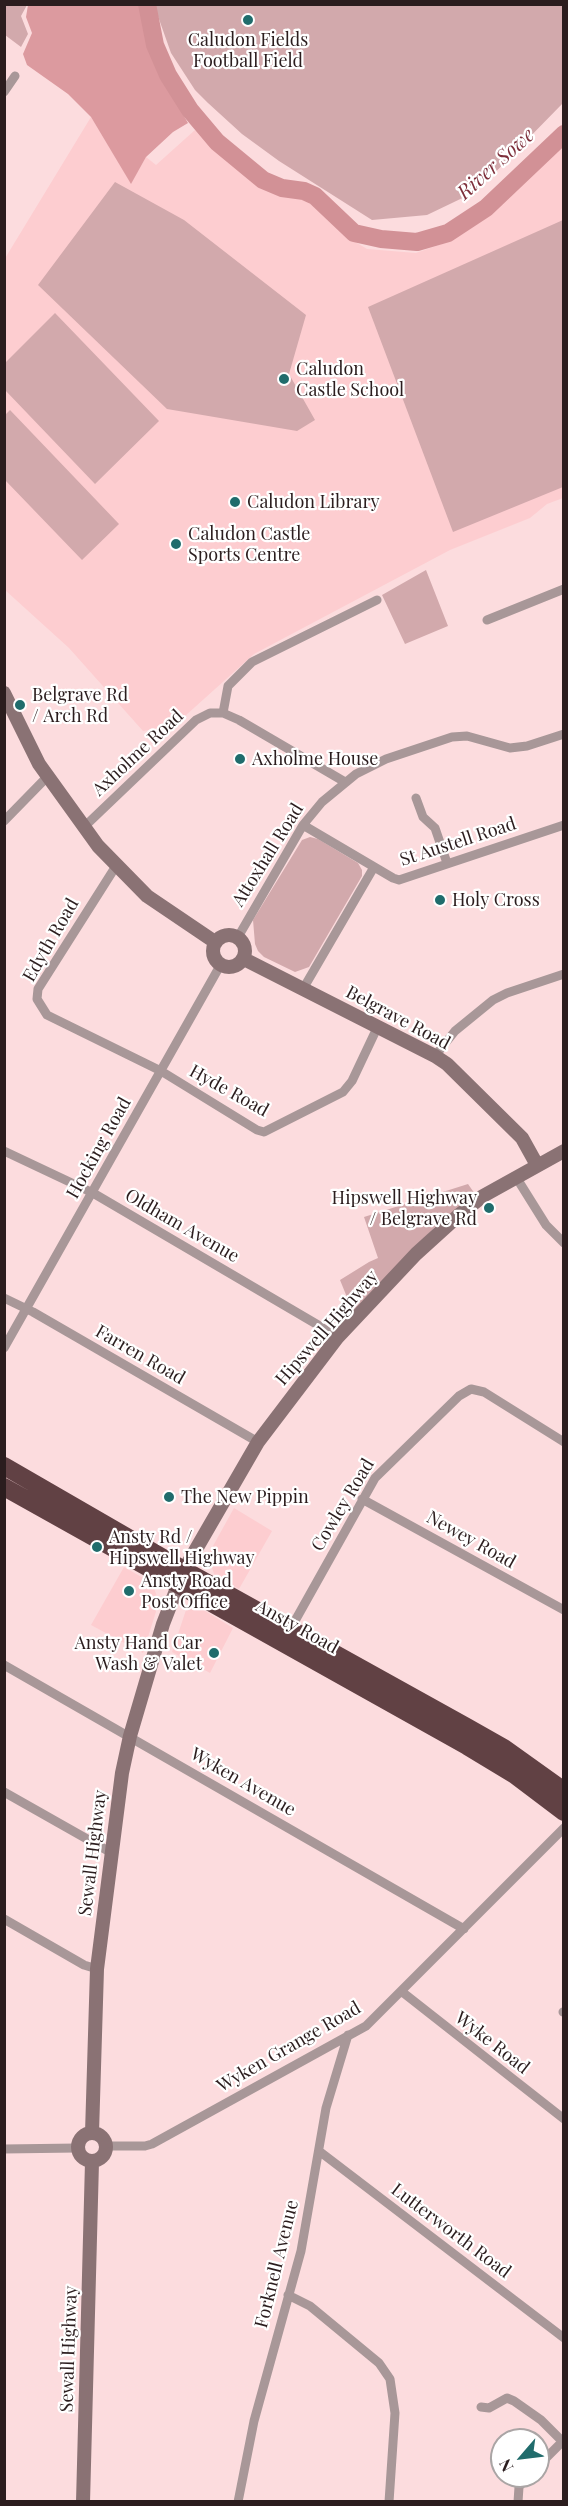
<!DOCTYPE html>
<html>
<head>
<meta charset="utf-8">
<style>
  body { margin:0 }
  #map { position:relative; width:568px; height:2506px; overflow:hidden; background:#fcdcde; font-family:"Playfair Display",serif }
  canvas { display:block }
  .frame { position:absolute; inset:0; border:6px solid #2b1d1e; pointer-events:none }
  .north { position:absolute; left:490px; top:2428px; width:60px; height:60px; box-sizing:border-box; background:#fff; border:2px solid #aaa5a5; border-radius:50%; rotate:242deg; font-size:16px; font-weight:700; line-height:24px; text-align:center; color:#2b1d1e }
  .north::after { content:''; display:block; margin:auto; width:21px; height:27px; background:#206c6c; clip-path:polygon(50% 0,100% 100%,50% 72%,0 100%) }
</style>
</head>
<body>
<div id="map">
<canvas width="568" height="2506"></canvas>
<div class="frame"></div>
<div class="north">N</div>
</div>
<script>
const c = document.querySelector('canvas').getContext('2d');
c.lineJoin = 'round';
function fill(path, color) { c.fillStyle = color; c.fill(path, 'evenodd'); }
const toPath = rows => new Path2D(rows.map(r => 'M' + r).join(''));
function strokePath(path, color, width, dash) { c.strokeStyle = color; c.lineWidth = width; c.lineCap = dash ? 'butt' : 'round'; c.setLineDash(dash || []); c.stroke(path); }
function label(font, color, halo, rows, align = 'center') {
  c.font = font + ' "Playfair Display",serif'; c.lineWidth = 4.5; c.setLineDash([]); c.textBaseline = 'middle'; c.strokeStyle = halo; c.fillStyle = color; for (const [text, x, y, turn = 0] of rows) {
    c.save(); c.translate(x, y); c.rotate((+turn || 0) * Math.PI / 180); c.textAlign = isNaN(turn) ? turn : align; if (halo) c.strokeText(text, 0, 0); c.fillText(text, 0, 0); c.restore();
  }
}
fill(toPath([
  [91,117,131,183,146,157,156,165,195,130,257,186,304,198,352,240,367,249,416,253,450,241,488,216,563,143,563,498,547,504,530,518,450,550,254,654,175,725,143,731,69,648,5,590,4,260],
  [234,1508,272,1531,239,1589,214,1574,208,1555],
  [124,1567,152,1583,159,1602,143,1653,91,1625],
  [197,1606,233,1628,210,1673,172,1652,186,1610]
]), '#fdcdd0');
fill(toPath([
  [5,4,27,5,21,16,28,34,21,47,5,35],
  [154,5,563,5,563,103,477,191,427,215,372,220,279,161,242,134,208,103,195,90,171,53],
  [115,182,184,220,306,315,289,374,315,420,297,431,167,409,38,285],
  [563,220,563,487,453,532,368,307],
  [55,313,159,421,95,484,5,390,5,363],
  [10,410,119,524,82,560,5,480,5,415],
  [426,570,448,626,405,644,382,595],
  [310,837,318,839,358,863,362,870,362,876,309,967,295,972,264,957,258,951,255,944,253,920,302,840],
  [468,1184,475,1194,435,1227,353,1312,340,1280,369,1262,378,1258,364,1217]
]), '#d2a9ac');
fill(toPath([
  [28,5,139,5,156,68,188,123,173,132,146,157,131,184,91,117,68,94,27,65,23,54,32,33,26,17]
]), '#dc9a9f');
strokePath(toPath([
  [147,4,155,45,168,75,190,110,217,142,263,180,282,188,304,191,315,196,354,233,381,239,417,242,448,233,486,208,564,134]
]), '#d29196', 18);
strokePath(toPath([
  [4,92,15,76],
  [487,620,564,589],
  [223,713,228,686,252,662,377,600],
  [416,798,423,817,435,828,447,863],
  [4,821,47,777],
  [303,825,393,878,399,880,564,825],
  [84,827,196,720,210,713,223,713,239,720,345,782],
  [116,866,38,989,37,999,47,1015,161,1071,257,1130,264,1132,343,1092,352,1081,378,1026],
  [238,937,303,825,322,802,356,774,386,759,452,737,467,736,510,748,527,746,564,734],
  [303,989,374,867],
  [435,1056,455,1031,493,1000,507,993,564,974],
  [4,1151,93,1193,318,1325,337,1338],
  [516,1177,546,1225,564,1243],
  [4,1298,33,1312,258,1442],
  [4,1348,221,964],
  [362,1499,564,1610],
  [291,1628,375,1478,459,1396,471,1389,484,1392,564,1442],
  [4,1665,464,1929],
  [4,1792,110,1852],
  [4,1919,84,1965,97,1969],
  [401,1991,564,2119],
  [563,2012,564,2012],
  [106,2146,145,2146,152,2144,366,2026,564,1828],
  [4,2149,77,2148],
  [319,2151,564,2338],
  [288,2295,310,2306,379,2363,390,2379,395,2413,389,2502],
  [481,2407,489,2408,507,2398,514,2401,541,2420,562,2441],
  [538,2466,564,2440],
  [238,2502,254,2421,301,2251,326,2108,348,2035],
  [518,2502,519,2487,528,2476]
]), '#a89798', 9);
strokePath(toPath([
  [4,693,39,764,98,846,147,896,215,942],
  '213 951a16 16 0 1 1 32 0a16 16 0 1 1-32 0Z',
  [244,959,435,1056,447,1064,522,1138,537,1165],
  '78 2147a14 14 0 1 1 28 0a14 14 0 1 1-28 0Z',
  [92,2133,97,1969,122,1773,130,1736,163,1624,184,1570,258,1442,337,1338,416,1254,459,1215,483,1196,564,1151],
  [83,2502,92,2162]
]), '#8a7274', 14);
strokePath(toPath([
  [4,1466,184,1570,467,1727,504,1748,564,1791],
  [4,1487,467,1746,515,1775,564,1812]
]), '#614144', 18);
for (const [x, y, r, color] of [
  [248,20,6,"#206c6c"],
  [284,379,6,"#206c6c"],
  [235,502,6,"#206c6c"],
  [176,544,6,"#206c6c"],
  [20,705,6,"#206c6c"],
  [240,759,6,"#206c6c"],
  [440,900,6,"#206c6c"],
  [489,1208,6,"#206c6c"],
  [169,1497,6,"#206c6c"],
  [97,1547,6,"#206c6c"],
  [129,1591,6,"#206c6c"],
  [214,1653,6,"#206c6c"]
]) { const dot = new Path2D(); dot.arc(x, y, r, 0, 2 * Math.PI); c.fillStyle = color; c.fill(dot); strokePath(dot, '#fff', 2); }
label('18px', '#2b1d1e', '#fff', [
  ["Caludon Fields",248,40,"center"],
  ["Football Field",248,61,"center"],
  ["Caludon",296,369],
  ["Castle School",296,390],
  ["Caludon Library",247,502],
  ["Caludon Castle",188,534],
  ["Sports Centre",188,555],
  ["Belgrave Rd",32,695],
  ["/ Arch Rd",32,716],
  ["Axholme House",252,759],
  ["Holy Cross",452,900],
  ["Hipswell Highway",477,1198,"right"],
  ["/ Belgrave Rd",477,1219,"right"],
  ["The New Pippin",181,1497],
  ["Ansty Rd /",109,1537],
  ["Hipswell Highway",109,1558],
  ["Ansty Road",141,1581],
  ["Post Office",141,1602],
  ["Ansty Hand Car",202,1643,"right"],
  ["Wash & Valet",202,1664,"right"]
], 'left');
label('18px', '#2b1d1e', '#fff', [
  ["Axholme Road",138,753,-43],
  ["St Austell Road",458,842,-18],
  ["Attoxhall Road",268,855,-58],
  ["Edyth Road",51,940,-60],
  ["Belgrave Road",398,1018,28],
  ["Hyde Road",229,1091,29],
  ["Hocking Road",99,1148,-61],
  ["Oldham Avenue",182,1226,30],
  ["Hipswell Highway",327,1328,-49],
  ["Farren Road",140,1355,30],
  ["Cowley Road",343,1505,-59],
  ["Newey Road",471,1540,29],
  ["Ansty Road",297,1627,29],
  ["Wyken Avenue",243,1782,30],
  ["Sewall Highway",93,1853,-83],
  ["Wyke Road",492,2043,38],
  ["Wyken Grange Road",289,2047,-30],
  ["Lutterworth Road",451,2231,37],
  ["Forknell Avenue",277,2264,-76],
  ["Sewall Highway",69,2349,-88]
]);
label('italic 20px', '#7e2f3b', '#fff', [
  ["River Sowe",496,164,-42]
]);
</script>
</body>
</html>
